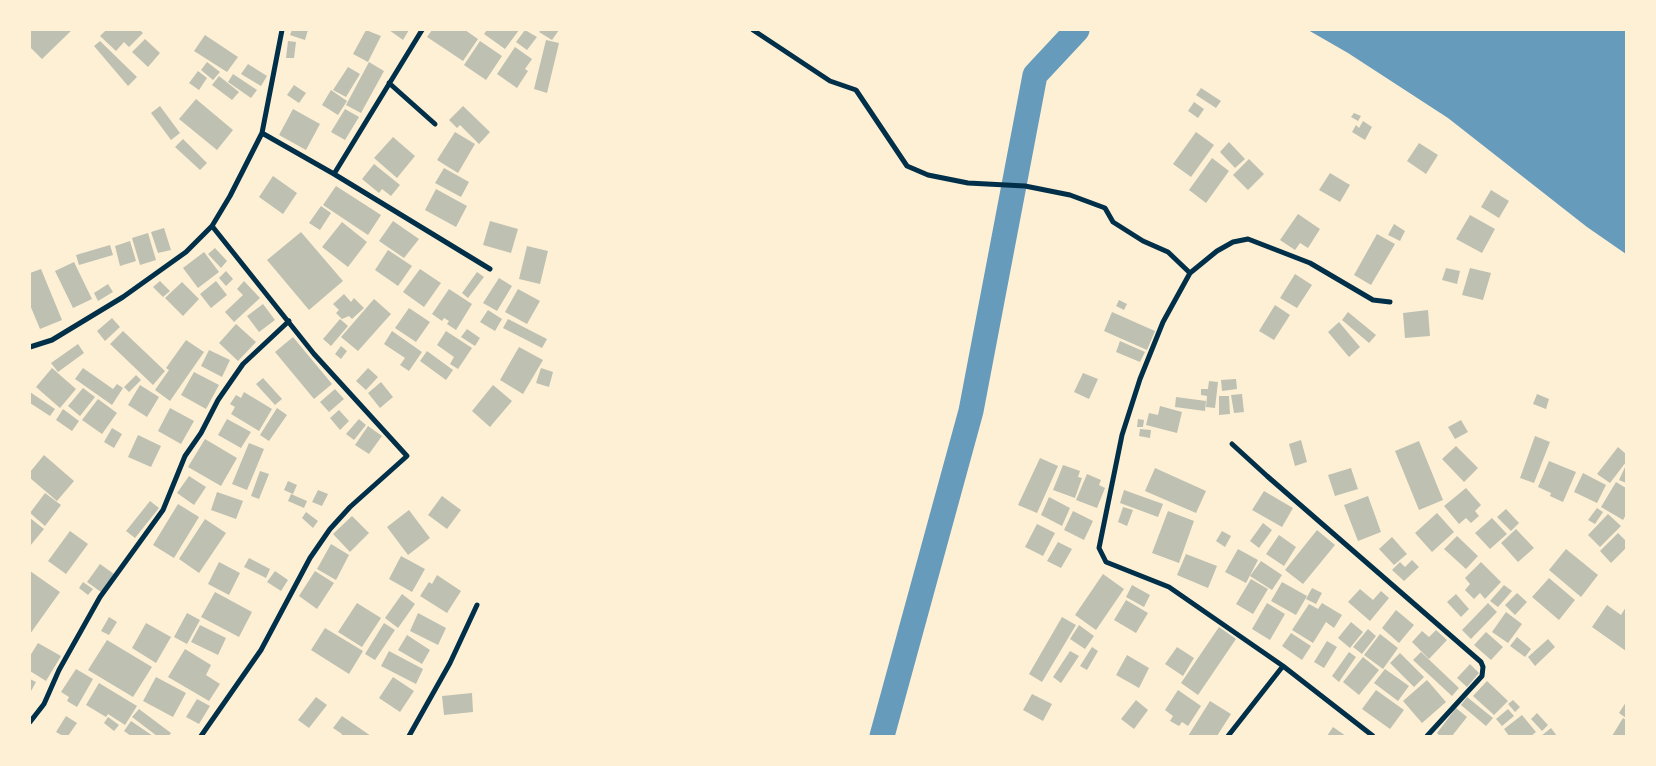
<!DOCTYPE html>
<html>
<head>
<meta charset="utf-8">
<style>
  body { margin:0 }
  #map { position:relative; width:1656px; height:766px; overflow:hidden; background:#fdf0d5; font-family:"Sofia Sans Condensed",sans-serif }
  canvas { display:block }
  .frame { position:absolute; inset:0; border:31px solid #fdf0d5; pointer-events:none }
</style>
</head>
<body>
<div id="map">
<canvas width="1656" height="766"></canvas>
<div class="frame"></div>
</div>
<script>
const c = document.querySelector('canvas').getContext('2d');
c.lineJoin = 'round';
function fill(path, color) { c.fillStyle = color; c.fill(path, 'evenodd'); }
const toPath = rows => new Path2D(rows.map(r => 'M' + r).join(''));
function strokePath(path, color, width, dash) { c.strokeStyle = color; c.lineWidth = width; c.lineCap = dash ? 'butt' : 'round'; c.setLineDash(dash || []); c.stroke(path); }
fill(toPath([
  [1308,30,1626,30,1626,254,1587,227,1448,118,1348,53]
]), '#669bbc');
strokePath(toPath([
  [882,736,971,411,1035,75,1077,30]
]), '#669bbc', 25);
fill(toPath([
  [30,30,72,30,42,59,30,47],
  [106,30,140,30,143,33,129,47,124,42,116,51,100,36],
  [292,30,308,30,305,40,290,35],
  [366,30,381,36,368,62,353,54],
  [389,30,409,30,403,40],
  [432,30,465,30,478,39,463,61,427,37],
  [487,30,519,30,505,49,484,34],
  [525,30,537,37,527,50,516,42],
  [541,30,559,30,552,40,539,32],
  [205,35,238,57,227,72,194,51],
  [145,39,160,53,148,67,132,52],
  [546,40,559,43,547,93,534,89],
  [100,41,137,77,128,86,94,46],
  [288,41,296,42,294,58,286,58],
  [480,41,502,56,486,80,464,65],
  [515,47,532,59,525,69,528,71,517,88,497,74],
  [207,62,220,72,213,80,201,70],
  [369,62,384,71,361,113,346,105],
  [248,64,267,76,261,86,241,74],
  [348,67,360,74,346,97,333,90],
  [198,71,207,78,199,90,189,83],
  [233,74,257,90,251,98,228,82],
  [219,76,239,92,232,100,212,85],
  [294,85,306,93,299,103,287,95],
  [1201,88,1221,101,1216,108,1196,95],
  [331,90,347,101,338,115,322,105],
  [196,99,233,130,217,150,179,119],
  [1194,102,1204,109,1198,118,1188,111],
  [160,106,180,133,171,140,151,113],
  [463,106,490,132,479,144,460,125,457,128,449,120],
  [293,109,320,124,306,150,279,135],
  [345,109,359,117,345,140,331,132],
  [1354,113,1361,116,1358,121,1351,117],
  [1363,121,1372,127,1365,140,1352,132,1356,125,1359,128],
  [455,132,475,144,458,173,437,160],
  [1196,132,1214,145,1191,177,1173,164],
  [393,137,415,156,397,178,374,158],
  [183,139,207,163,200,170,175,147],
  [1229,142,1245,159,1235,168,1220,152],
  [1419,143,1438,155,1426,174,1407,161],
  [1212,158,1229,171,1206,203,1189,190],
  [1249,159,1264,174,1248,190,1233,175],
  [374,164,400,185,391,196,382,189,379,193,362,179],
  [444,168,469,182,461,197,435,183],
  [1330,173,1350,185,1340,202,1319,190],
  [273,176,297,193,283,214,259,197],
  [336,186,381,215,368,235,323,205],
  [436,189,467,206,456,227,425,210],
  [1491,190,1509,201,1499,218,1481,207],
  [321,206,331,213,320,230,309,223],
  [1298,214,1320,229,1308,248,1300,243,1295,250,1280,240],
  [1470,215,1495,229,1482,253,1456,239],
  [393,221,419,239,404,258,379,241],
  [490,221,518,229,511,253,483,245],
  [342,222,367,242,348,267,322,247],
  [1394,224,1405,231,1400,241,1388,235],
  [164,228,171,250,158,253,151,232],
  [301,232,343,281,309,310,267,260],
  [148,233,156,260,140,265,132,238],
  [1377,234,1395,244,1371,285,1354,275],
  [130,241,136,261,120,266,115,246],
  [110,245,113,255,79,265,76,255],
  [527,246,548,251,540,284,519,279],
  [215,248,227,261,221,268,208,254],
  [388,250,412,266,398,286,375,270],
  [204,252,219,272,198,288,183,268],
  [74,262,92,299,73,308,55,271],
  [1446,268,1460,271,1457,284,1442,280],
  [1470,268,1491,273,1483,300,1462,295],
  [41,269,62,320,40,329,30,305,30,273],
  [420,269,441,283,424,307,403,292],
  [226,271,233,279,226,286,219,278],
  [477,272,484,277,468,298,462,293],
  [1295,274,1312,285,1297,308,1280,298],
  [499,278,512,286,497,311,483,303],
  [160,281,170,291,163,297,153,287],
  [216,281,227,295,211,308,200,294],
  [244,281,260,298,234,322,225,312,243,295,237,289],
  [182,282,199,299,183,316,165,298],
  [108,284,113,292,98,301,94,293],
  [449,289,472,304,456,330,447,324,449,321,444,318,442,321,432,314],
  [518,289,540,301,527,324,505,312],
  [344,294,351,302,354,298,364,308,352,319,349,316,342,319,336,313,339,310,333,304],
  [374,299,391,314,358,351,341,337],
  [1119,300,1127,304,1124,310,1116,306],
  [263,304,275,320,259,332,247,316],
  [1275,305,1290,315,1274,340,1259,331],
  [409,308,430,322,416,342,395,328],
  [488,310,502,319,495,331,480,322],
  [1428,310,1430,336,1405,338,1403,313],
  [1112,312,1155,331,1147,350,1104,331],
  [1348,312,1376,335,1369,343,1342,320],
  [112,318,120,327,105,341,97,331],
  [340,319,348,326,331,346,323,339],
  [508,319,547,339,542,348,503,328],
  [1339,322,1360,347,1349,357,1328,332],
  [236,324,256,342,238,361,219,343],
  [467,329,480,338,475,346,461,337],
  [123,331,165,371,153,385,110,344],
  [392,331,422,352,409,371,400,365,405,358,384,344],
  [446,331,472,348,458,369,450,364,454,357,437,345],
  [293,337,332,384,314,399,275,352],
  [186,340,204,352,170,401,155,390,169,370,166,368],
  [1120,341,1145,352,1140,362,1116,352],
  [78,344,84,353,58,372,51,363],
  [341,346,347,351,341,359,335,354],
  [519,347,543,360,523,394,500,380],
  [209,350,230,360,222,377,201,366],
  [427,351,453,370,446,380,420,361],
  [52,368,76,389,60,408,36,387],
  [83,368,113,389,117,384,123,388,112,405,75,379],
  [368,368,378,377,366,390,356,381],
  [541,368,553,372,549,387,536,383],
  [194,372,219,385,206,409,181,395],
  [1083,373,1098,379,1089,399,1074,392],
  [136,375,141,380,129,392,124,387],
  [263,378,282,399,275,405,256,384],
  [1236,379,1237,389,1222,391,1221,380],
  [1209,381,1218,382,1215,408,1206,407,1207,396,1201,395,1201,389,1208,389],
  [381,382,393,397,380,408,368,393],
  [140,385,159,397,147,417,128,405],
  [493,385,512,401,490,427,472,411],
  [83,388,95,397,80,416,68,406],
  [335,389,344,399,329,412,320,402],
  [30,392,55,409,50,416,30,403],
  [244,392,272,409,259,431,231,414,235,407,230,404,236,395,241,398],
  [1242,394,1244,412,1234,413,1231,395],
  [1537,394,1549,399,1546,409,1533,404],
  [1219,396,1229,396,1230,414,1219,415],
  [1176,397,1206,401,1205,411,1175,407],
  [98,399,117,413,102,434,82,420],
  [1160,406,1182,412,1177,433,1146,425,1149,413,1158,415],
  [170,408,194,421,181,444,158,431],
  [277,408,287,415,269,441,260,435],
  [63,409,79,421,72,431,56,420],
  [339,410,349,421,340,430,330,418],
  [227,419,251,432,241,448,218,435],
  [359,419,366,425,354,440,346,434],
  [1138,419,1144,420,1143,427,1137,427],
  [1461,420,1468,432,1455,439,1448,427],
  [368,426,382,436,369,454,355,445],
  [112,428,122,434,114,448,104,442],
  [1140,429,1151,430,1150,438,1139,436],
  [138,435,161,446,151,467,128,457],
  [1535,436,1550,442,1534,483,1520,478],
  [205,439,237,458,221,486,188,467],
  [1301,440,1307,462,1295,466,1289,444],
  [1419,441,1443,500,1419,510,1395,451],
  [249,443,264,449,247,490,232,484],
  [1456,446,1478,468,1464,482,1442,459],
  [1618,447,1626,454,1626,462,1610,483,1597,474],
  [44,455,74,481,57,501,30,478,30,472],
  [1040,458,1058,466,1037,513,1018,505],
  [1549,461,1576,472,1563,502,1550,496,1551,493,1538,487],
  [1063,465,1080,471,1078,477,1082,478,1075,498,1053,490],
  [1626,465,1626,483,1619,480],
  [1155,468,1206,491,1196,513,1145,491],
  [1351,468,1358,489,1335,496,1328,475],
  [260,471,269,474,259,499,251,496],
  [1583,473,1606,485,1597,503,1574,492],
  [1087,474,1101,480,1099,485,1105,488,1097,508,1076,500],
  [189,476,206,487,194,505,177,493],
  [288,481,297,485,293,494,284,490],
  [1616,482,1626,488,1626,515,1623,520,1601,507],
  [1466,488,1481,505,1475,511,1479,516,1471,523,1466,518,1459,524,1444,506],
  [318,490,328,494,322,506,312,502],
  [1124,490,1163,504,1158,517,1120,503],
  [1264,491,1293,508,1282,527,1252,510],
  [217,492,243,501,236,519,211,510],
  [45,493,61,505,45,526,30,513],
  [291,494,307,501,304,508,288,501],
  [442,496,461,510,447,529,428,515],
  [1368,496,1381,532,1358,541,1344,505],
  [1049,497,1070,508,1062,526,1041,515],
  [150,501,159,508,135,538,126,531],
  [178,504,199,517,174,558,153,545],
  [1123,507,1133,510,1127,526,1118,522],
  [1597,508,1603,512,1595,524,1588,520],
  [1506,509,1519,523,1511,531,1497,517],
  [409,510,430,538,408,555,387,527],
  [1073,511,1093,521,1084,540,1064,530],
  [1168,511,1194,521,1179,563,1152,553],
  [306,512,318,521,313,528,302,518],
  [1437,513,1454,532,1432,552,1415,533],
  [1608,514,1621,526,1600,547,1588,535],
  [352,516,369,533,350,552,333,534],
  [30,518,44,529,30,546],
  [1492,518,1507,534,1490,549,1475,533],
  [205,519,226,533,199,573,179,559],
  [1263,523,1272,530,1259,548,1250,541],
  [1037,524,1055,533,1043,556,1025,547],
  [1516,529,1534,548,1518,562,1501,543],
  [1317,530,1335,545,1303,584,1285,570],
  [70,531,88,544,66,574,48,561],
  [1222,531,1231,536,1225,547,1216,541],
  [1618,533,1626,541,1626,548,1611,563,1600,551],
  [1279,535,1296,547,1284,566,1266,554],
  [1457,536,1478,556,1466,569,1444,549],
  [1392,537,1407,554,1394,565,1379,549],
  [1058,542,1072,549,1061,568,1047,561],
  [331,544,349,555,336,580,317,569],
  [1238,549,1258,560,1246,583,1225,572],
  [1566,549,1598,575,1581,597,1549,570],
  [1186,554,1217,566,1208,588,1177,575],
  [401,556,425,569,412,592,389,579],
  [249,558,270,569,266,578,244,567],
  [1412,560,1419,567,1404,581,1392,570,1400,562,1405,567],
  [1261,561,1282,575,1272,590,1250,576],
  [219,562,240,573,229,595,208,584],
  [1481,562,1501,582,1485,599,1480,593,1474,599,1465,590,1470,584,1465,578],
  [100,564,114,574,101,592,87,582],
  [30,571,60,592,30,634],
  [275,571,288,580,281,591,267,582],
  [315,571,334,583,317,609,299,596],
  [1103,574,1124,589,1096,630,1075,615],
  [437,575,461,591,447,613,420,596,429,582,432,584],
  [1549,578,1575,600,1559,620,1532,597],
  [1251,579,1268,589,1253,614,1236,604],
  [83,582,93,589,88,595,79,588],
  [1282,582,1307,596,1296,615,1271,601],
  [1132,585,1150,595,1144,607,1126,597],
  [1504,585,1512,591,1498,607,1490,601],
  [1312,588,1322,593,1316,604,1306,599],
  [1360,589,1373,600,1381,591,1389,598,1370,621,1348,602],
  [215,592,252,612,239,637,201,617],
  [1517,593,1527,602,1515,615,1505,605],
  [402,594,415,604,398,628,385,618],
  [1456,594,1469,609,1461,617,1447,602],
  [1126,600,1148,613,1136,633,1114,620],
  [357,603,381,618,362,647,338,632],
  [1267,603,1285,614,1270,640,1252,629],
  [1322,603,1342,615,1334,628,1326,622,1313,643,1292,630,1309,604,1318,609],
  [1488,603,1497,612,1471,639,1462,630],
  [1607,605,1621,615,1626,607,1626,651,1592,627],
  [1396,610,1414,625,1399,643,1382,628],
  [1506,612,1522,624,1508,643,1492,632],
  [187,613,200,620,187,644,174,637],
  [418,613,446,628,438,645,410,631],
  [109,617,117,622,109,635,101,631],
  [1062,617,1076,625,1042,682,1029,674],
  [1351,622,1363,632,1350,648,1338,638],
  [146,623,171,637,156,663,132,648],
  [384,623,395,630,375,660,365,654],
  [200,625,226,638,218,655,191,642],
  [1079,625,1094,636,1085,649,1070,639],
  [1219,627,1236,639,1198,695,1181,683],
  [325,628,363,651,349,674,311,650],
  [1368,629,1376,636,1362,654,1353,647],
  [1436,630,1447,640,1429,659,1412,642,1422,631,1429,637],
  [1486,632,1503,647,1491,660,1474,645],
  [1291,633,1311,646,1302,660,1282,646],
  [1380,634,1398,648,1383,669,1364,655],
  [407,635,430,650,422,664,398,650],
  [1517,637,1531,649,1525,657,1510,646],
  [1548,639,1555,647,1535,666,1528,657],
  [107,640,152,667,133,697,88,670],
  [1327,641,1337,647,1324,668,1314,662],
  [38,643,61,656,46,681,30,671,30,656],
  [1092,647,1098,651,1087,670,1080,666],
  [1177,647,1194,658,1183,676,1165,664],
  [185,649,211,665,206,675,220,684,209,701,168,677],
  [389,651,423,669,416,684,381,666],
  [1070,651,1079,656,1061,683,1053,677],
  [1349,652,1356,657,1339,682,1332,676],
  [1421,652,1459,688,1452,696,1413,660],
  [1400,653,1424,677,1414,687,1390,663],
  [1127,655,1149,668,1139,688,1116,675],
  [1363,657,1379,670,1359,695,1343,682],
  [1470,664,1479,673,1467,687,1457,678],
  [76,669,93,679,77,707,67,701,69,697,61,692],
  [1385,669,1409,686,1398,701,1374,683],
  [156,677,186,693,173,717,143,701],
  [393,677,414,691,400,712,379,698],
  [30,679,36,682,30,693],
  [1427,680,1446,702,1422,723,1403,701],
  [1487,681,1508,701,1494,715,1473,696],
  [99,683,137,706,125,725,108,714,106,717,86,705],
  [1178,690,1201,706,1188,726,1182,722,1179,726,1170,721,1173,716,1165,710],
  [1376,690,1404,710,1390,729,1362,709],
  [472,693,473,712,444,715,442,696],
  [1032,694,1052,704,1043,721,1023,710],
  [316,697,327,705,309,728,298,720],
  [1467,697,1493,718,1486,726,1461,705],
  [197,699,210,706,199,724,186,717],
  [1136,700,1148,710,1134,729,1121,719],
  [1513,700,1520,707,1515,712,1508,704],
  [1210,701,1231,714,1217,736,1188,736],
  [1626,702,1626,718,1619,713],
  [1456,708,1467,717,1452,736,1440,736,1437,733],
  [139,709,171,733,169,736,157,736,132,717],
  [1508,709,1514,716,1502,726,1496,719],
  [1537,713,1548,725,1542,731,1531,719],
  [1522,715,1536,732,1531,736,1509,736,1504,729],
  [66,716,77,723,68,736,63,736,56,732],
  [342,716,371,736,341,736,342,734,333,728],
  [108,717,119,725,114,731,104,723],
  [1623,718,1626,720,1626,736,1612,736],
  [131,721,153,736,131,736,124,731],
  [1333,727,1346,736,1327,736],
  [1551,728,1557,736,1541,736]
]), '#bec0b2');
strokePath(toPath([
  [753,30,830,81,856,90,907,166,928,175,968,183,1025,186,1070,195,1105,208,1113,222,1143,241,1168,252,1190,273],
  [389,83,435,124],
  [262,133,334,174,422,30],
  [334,174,490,269],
  [30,347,52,340,123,297,186,252,212,226,230,196,262,133,282,30],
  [1232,444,1267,476,1481,662,1483,667,1482,676,1427,736],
  [30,722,44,704,59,670,100,597,163,510,185,456,201,433,218,400,243,364,289,321],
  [201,736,261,650,310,558,330,529,350,507,407,456,314,354,212,226],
  [409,736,450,663,477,605],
  [1228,736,1283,666],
  [1373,736,1283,666,1169,587,1106,562,1099,548,1122,435,1140,379,1163,322,1190,273,1217,251,1233,242,1248,239,1310,263,1373,300,1390,302]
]), '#003049', 5);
</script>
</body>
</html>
